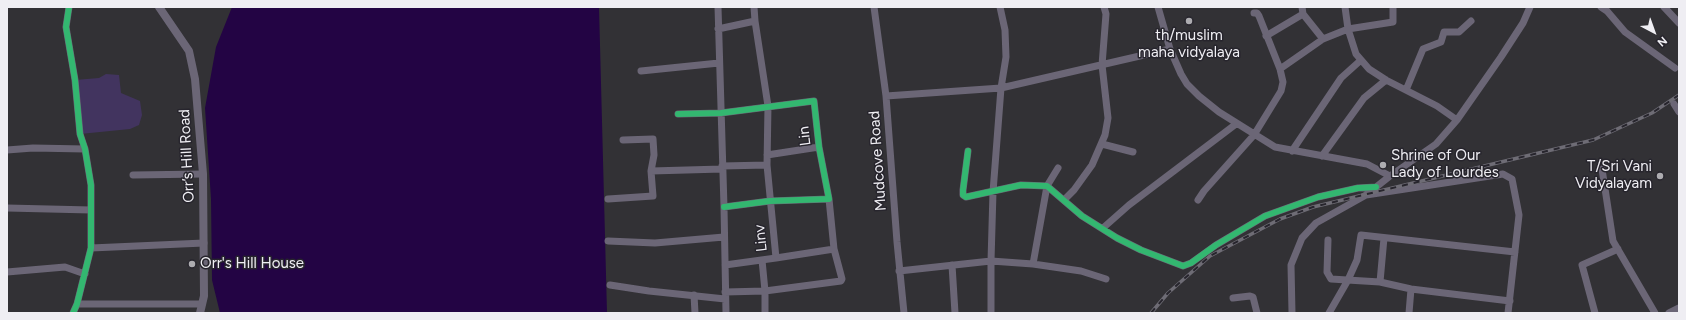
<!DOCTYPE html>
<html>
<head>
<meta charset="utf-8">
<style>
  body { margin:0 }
  #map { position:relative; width:1686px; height:320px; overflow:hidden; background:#323135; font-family:Figtree,sans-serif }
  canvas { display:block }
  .frame { position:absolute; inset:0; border:8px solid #efeef3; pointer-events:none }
  .north { position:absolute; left:1634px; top:12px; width:40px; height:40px; -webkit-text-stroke:3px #27252d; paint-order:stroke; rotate:139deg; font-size:11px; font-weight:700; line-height:16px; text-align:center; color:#efeef3 }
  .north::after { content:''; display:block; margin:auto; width:14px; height:18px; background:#efeef3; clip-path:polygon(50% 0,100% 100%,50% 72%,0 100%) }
</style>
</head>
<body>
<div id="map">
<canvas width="1686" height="320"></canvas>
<div class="frame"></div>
<div class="north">N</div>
</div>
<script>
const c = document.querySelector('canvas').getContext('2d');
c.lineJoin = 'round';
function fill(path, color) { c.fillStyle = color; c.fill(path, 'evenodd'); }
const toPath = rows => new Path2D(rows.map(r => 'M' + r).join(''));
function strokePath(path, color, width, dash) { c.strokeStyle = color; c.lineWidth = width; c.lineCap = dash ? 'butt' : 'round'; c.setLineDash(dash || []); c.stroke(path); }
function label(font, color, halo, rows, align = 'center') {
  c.font = font + ' Figtree,sans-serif'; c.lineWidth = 3; c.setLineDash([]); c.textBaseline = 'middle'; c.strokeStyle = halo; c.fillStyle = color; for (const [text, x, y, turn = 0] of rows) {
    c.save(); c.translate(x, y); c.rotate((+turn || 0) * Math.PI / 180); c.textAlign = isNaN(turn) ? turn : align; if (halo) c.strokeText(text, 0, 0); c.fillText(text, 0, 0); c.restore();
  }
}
fill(toPath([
  [106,74,119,75,121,93,140,101,142,115,139,125,130,129,80,134,75,80,99,78]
]), '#42345f');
fill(toPath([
  [232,7,599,7,607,313,220,313,212,280,211,199,205,108,216,47]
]), '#230444');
strokePath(toPath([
  [69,7,66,27,75,80,80,134,85,149,91,185,91,248,77,304,73,313],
  [718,7,724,207,726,313],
  [754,7,755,21],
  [874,7,886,96,897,242,904,313],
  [1158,7,1170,49,1181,74,1187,84,1199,96,1219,112,1275,147,1367,164,1390,176],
  [1302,7,1303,14,1323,39],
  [1601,7,1607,11,1625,32,1675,68],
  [1664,7,1679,23],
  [718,29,755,21,768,106,767,165,776,258,725,265],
  [1266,36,1303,14],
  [1280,69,1323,39,1348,29,1393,22,1393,7],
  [641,71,719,63],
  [1406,90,1423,49,1441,42,1444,32,1459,32,1471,21],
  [886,96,1001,88,1170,49],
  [1674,104,1679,112],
  [678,114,721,113,814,101,819,147,829,199,770,201,724,207],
  [1457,120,1501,57,1523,23,1530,7],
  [623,140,653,139,654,155,651,171,722,169],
  [1102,144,1133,152],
  [7,150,33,148,85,149],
  [968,151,963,190,963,195,966,197,1021,185,1047,186,1082,216,1117,238,1141,250,1183,266,1191,263,1216,245,1265,216,1318,197,1358,188,1376,187],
  [1292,151,1341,78,1361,60],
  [767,155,819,147],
  [1322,156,1364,98,1386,80],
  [722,166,767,165],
  [1602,169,1613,241,1655,313],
  [133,175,203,174],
  [1366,195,1503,174,1512,179,1519,215,1508,313],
  [608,199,653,196,651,171],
  [1064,200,1074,190,1092,165,1105,135,1108,118,1102,65,1106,14,1104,7],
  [1198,200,1204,191,1254,135,1281,91,1283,82,1280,69,1259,16,1257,13,1254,13],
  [7,208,91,210],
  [1103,228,1129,205,1236,124],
  [1328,240,1327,272,1331,279,1380,282,1411,289,1510,301],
  [608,241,655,243,724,237],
  [91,248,204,243],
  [776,258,834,249,829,199],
  [762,260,765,291,841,281,842,279,834,249],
  [1033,264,1047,186,1058,168],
  [952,265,955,313],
  [899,271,991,261,1033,264,1081,271,1106,279],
  [7,272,65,267,85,274],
  [1380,282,1384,238],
  [610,285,649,291,725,299],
  [725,292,765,291,765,313],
  [694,295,695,313],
  [1233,298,1250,296,1253,297,1257,313],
  [77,304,202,304],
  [991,313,991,261,993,192,1001,88,1006,57,1005,30,1000,7],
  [1292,313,1291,265,1302,238,1316,223,1366,195,1390,176,1436,144,1457,120,1437,106,1386,80,1369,69,1356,54,1348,29,1345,7],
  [1329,313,1348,280,1357,260,1361,235,1515,252],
  [1409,313,1411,289],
  [1595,313,1582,265,1618,249],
  [1669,313,1679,308]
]), '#6b6676', 7);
strokePath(toPath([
  [159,7,189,51,195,79,203,174,204,296,200,313]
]), '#6b6676', 8);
const rail = toPath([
  [1151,313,1168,293,1210,256,1280,219,1313,207,1593,140,1652,113,1679,95]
]);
strokePath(rail, '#6e6c75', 3.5);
strokePath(rail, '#27252d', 2, [6]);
strokePath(toPath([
  [69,7,66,27,75,80,80,134,85,149,91,185,91,248,77,304,73,313],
  [678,114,721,113,814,101,819,147,829,199,770,201,724,207],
  [968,151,963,190,963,195,966,197,1021,185,1047,186,1082,216,1117,238,1141,250,1183,266,1191,263,1216,245,1265,216,1318,197,1358,188,1376,187]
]), '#33b770', 6);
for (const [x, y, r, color] of [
  [1189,21,4,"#adacb0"],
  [1383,165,4,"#adacb0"],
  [1660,176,4,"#adacb0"],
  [192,264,4,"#adacb0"]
]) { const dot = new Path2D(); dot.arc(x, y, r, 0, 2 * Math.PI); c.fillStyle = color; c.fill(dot); strokePath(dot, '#27252d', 1.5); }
label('15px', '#efeef3', '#27252d', [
  ["th/muslim",1189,36,"center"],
  ["maha vidyalaya",1189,53,"center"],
  ["Shrine of Our",1391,156],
  ["Lady of Lourdes",1391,173],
  ["T/Sri Vani",1652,167,"right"],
  ["Vidyalayam",1652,184,"right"],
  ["Orr's Hill House",200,264]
], 'left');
label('15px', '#efeef3', '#27252d', [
  ["Lin",805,136,-97],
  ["Orr’s Hill Road",187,156,-93],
  ["Mudcove Road",878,161,-94],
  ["Linv",761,238,-96]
]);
</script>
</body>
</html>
